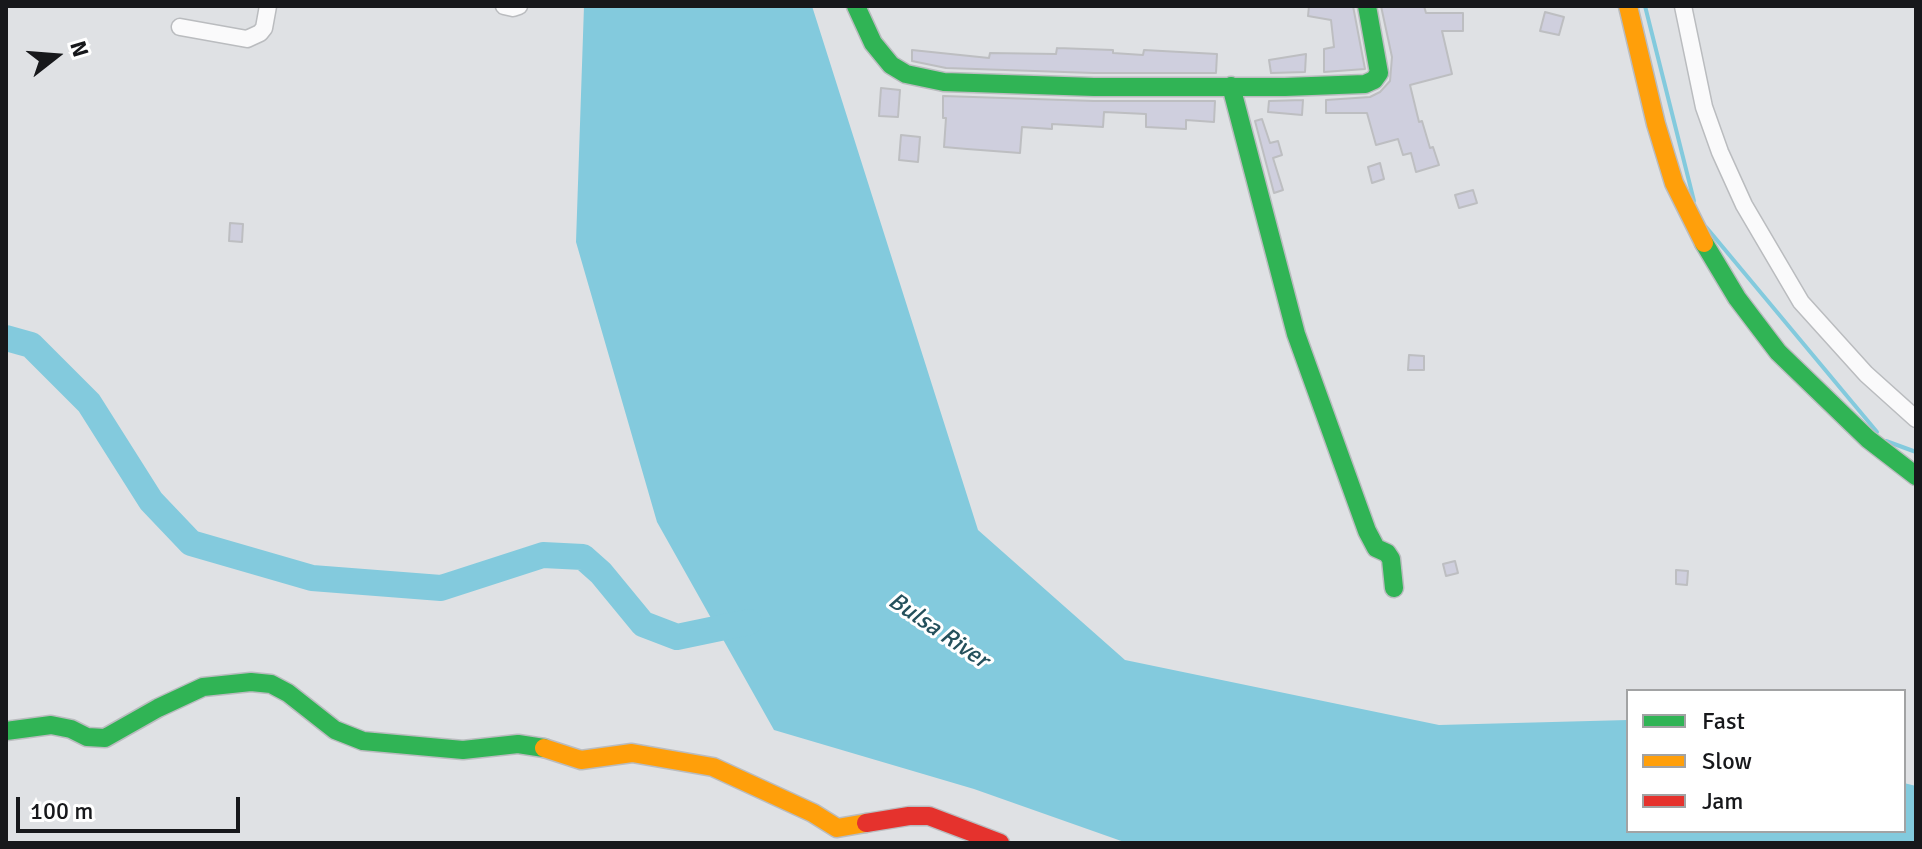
<!DOCTYPE html>
<html>
<head>
<meta charset="utf-8">
<style>
  body { margin:0 }
  #map { position:relative; width:1922px; height:849px; overflow:hidden; background:#dfe1e4; font-family:Signika,sans-serif }
  canvas { display:block }
  .frame { position:absolute; inset:0; border:8px solid #17181b; pointer-events:none }
  .legend { position:absolute; left:1626px; top:689px; width:280px; height:144px; box-sizing:border-box; background:#fff; border:2px solid #a2a3a4; margin:0; padding:10px 14px; list-style:none; font-size:24px; color:#17181b }
  .legend li { display:flex; align-items:center; gap:16px; height:40px }
  .legend b { width:40px; border:2px solid #a2a3a4 }
  .north { position:absolute; left:16px; top:16px; width:80px; height:80px; -webkit-text-stroke:6px #fff; paint-order:stroke; rotate:73deg; font-size:22px; font-weight:700; line-height:32px; text-align:center; color:#17181b }
  .north::after { content:''; display:block; margin:auto; width:28px; height:36px; background:#17181b; clip-path:polygon(50% 0,100% 100%,50% 72%,0 100%) }
  .scale { position:absolute; left:16px; top:797px; width:224px; height:36px; box-sizing:border-box; border:4px solid #17181b; border-top:0; padding-left:10px; font-size:24px; line-height:28px; white-space:nowrap; color:#17181b; -webkit-text-stroke:6px #fff; paint-order:stroke }
</style>
</head>
<body>
<div id="map">
<canvas width="1922" height="849"></canvas>
<div class="frame"></div>
<ul class="legend">
<li><b style="height:10px;background:#30b455"></b>Fast</li>
<li><b style="height:10px;background:#ff9f0a"></b>Slow</li>
<li><b style="height:10px;background:#e5322d"></b>Jam</li>
</ul>
<div class="north">N</div>
<div class="scale">100 m</div>
</div>
<script>
const c = document.querySelector('canvas').getContext('2d');
c.lineJoin = 'round';
function fill(path, color) { c.fillStyle = color; c.fill(path, 'evenodd'); }
const toPath = rows => new Path2D(rows.map(r => 'M' + r).join(''));
function strokePath(path, color, width, dash) { c.strokeStyle = color; c.lineWidth = width; c.lineCap = dash ? 'butt' : 'round'; c.setLineDash(dash || []); c.stroke(path); }
function label(font, color, halo, rows, align = 'center') {
  c.font = font + ' Signika,sans-serif'; c.lineWidth = 6; c.setLineDash([]); c.textBaseline = 'middle'; c.strokeStyle = halo; c.fillStyle = color; for (const [text, x, y, turn = 0] of rows) {
    c.save(); c.translate(x, y); c.rotate((+turn || 0) * Math.PI / 180); c.textAlign = isNaN(turn) ? turn : align; if (halo) c.strokeText(text, 0, 0); c.fillText(text, 0, 0); c.restore();
  }
}
fill(toPath([
  [584,6,812,6,978,530,1125,660,1439,725,1628,720,1628,831,1904,831,1904,783,1916,786,1916,843,1127,843,974,789,774,730,657,522,576,242]
]), '#83cadd');
strokePath(toPath([
  [1645,6,1694,201],
  [1706,227,1877,432],
  [1886,441,1916,452]
]), '#83cadd', 4);
strokePath(toPath([
  [6,338,31,345,89,403,151,501,191,543,312,578,441,588,543,555,583,557,601,573,643,624,677,637,749,622]
]), '#83cadd', 26);
const building = toPath([
  [1309,6,1353,6,1365,69,1324,72,1324,49,1334,47,1331,20,1308,16,1309,6],
  [1381,6,1424,6,1426,13,1463,13,1463,31,1442,31,1452,74,1410,85,1419,122,1422,121,1430,148,1433,147,1439,165,1416,172,1411,153,1403,155,1398,139,1376,145,1367,113,1326,113,1326,100,1370,97,1380,92,1390,81,1392,57,1381,6],
  [1545,12,1564,17,1559,35,1540,31,1545,12],
  [1057,48,1113,50,1113,53,1143,55,1144,50,1217,54,1216,73,1094,73,946,68,912,61,912,50,989,58,990,53,1056,54,1057,48],
  [1306,54,1305,72,1271,73,1269,60,1306,54],
  [881,88,900,90,898,117,879,116,881,88],
  [943,96,1094,101,1215,101,1214,122,1186,120,1186,129,1146,127,1146,114,1104,112,1103,127,1052,124,1052,129,1022,127,1020,153,967,149,944,147,946,118,943,118,943,96],
  [1303,100,1302,115,1268,112,1269,101,1303,100],
  [1262,119,1270,143,1278,141,1282,155,1273,158,1283,190,1274,193,1255,121,1262,119],
  [901,135,920,137,918,162,899,160,901,135],
  [1380,163,1384,179,1372,183,1368,167,1380,163],
  [1473,190,1477,203,1459,208,1455,195,1473,190],
  [230,223,243,224,242,242,229,241,230,223],
  [1409,355,1424,356,1424,370,1408,370,1409,355],
  [1455,561,1458,573,1446,576,1443,564,1455,561],
  [1676,570,1688,571,1687,585,1676,584,1676,570]
]);
fill(building, '#cfcfde');
strokePath(building, '#bdbec1', 2);
const street = toPath([
  [504,6,513,8,519,6],
  [1683,6,1704,107,1720,152,1744,205,1801,302,1866,374,1916,419],
  [180,27,247,39,260,33,264,28,268,6]
]);
const fast = toPath([
  [856,6,873,43,891,65,906,74,944,82,1094,87,1285,87,1365,84,1374,80,1379,73,1367,6],
  [1231,86,1296,334,1367,531,1376,548,1387,553,1391,559,1394,588],
  [1704,243,1737,298,1778,352,1868,439,1916,476],
  [6,731,51,725,71,729,87,737,105,738,158,708,203,687,251,682,271,684,288,693,335,730,363,741,463,750,518,744,544,748]
]);
const slow = toPath([
  [1628,6,1656,124,1674,183,1704,243],
  [544,748,581,760,632,753,713,767,813,813,837,828,866,823]
]);
const jam = toPath([
  [866,823,909,816,929,816,1000,843]
]);
strokePath(street, '#babcbf', 19);
strokePath(fast, '#babcbf', 21);
strokePath(slow, '#babcbf', 21);
strokePath(jam, '#babcbf', 21);
strokePath(street, '#fafafb', 16);
strokePath(fast, '#30b455', 18);
strokePath(slow, '#ff9f0a', 18);
strokePath(jam, '#e5322d', 18);
label('italic 24px', '#24505c', '#fff', [
  ["Bulsa River",938,631,34]
]);
</script>
</body>
</html>
